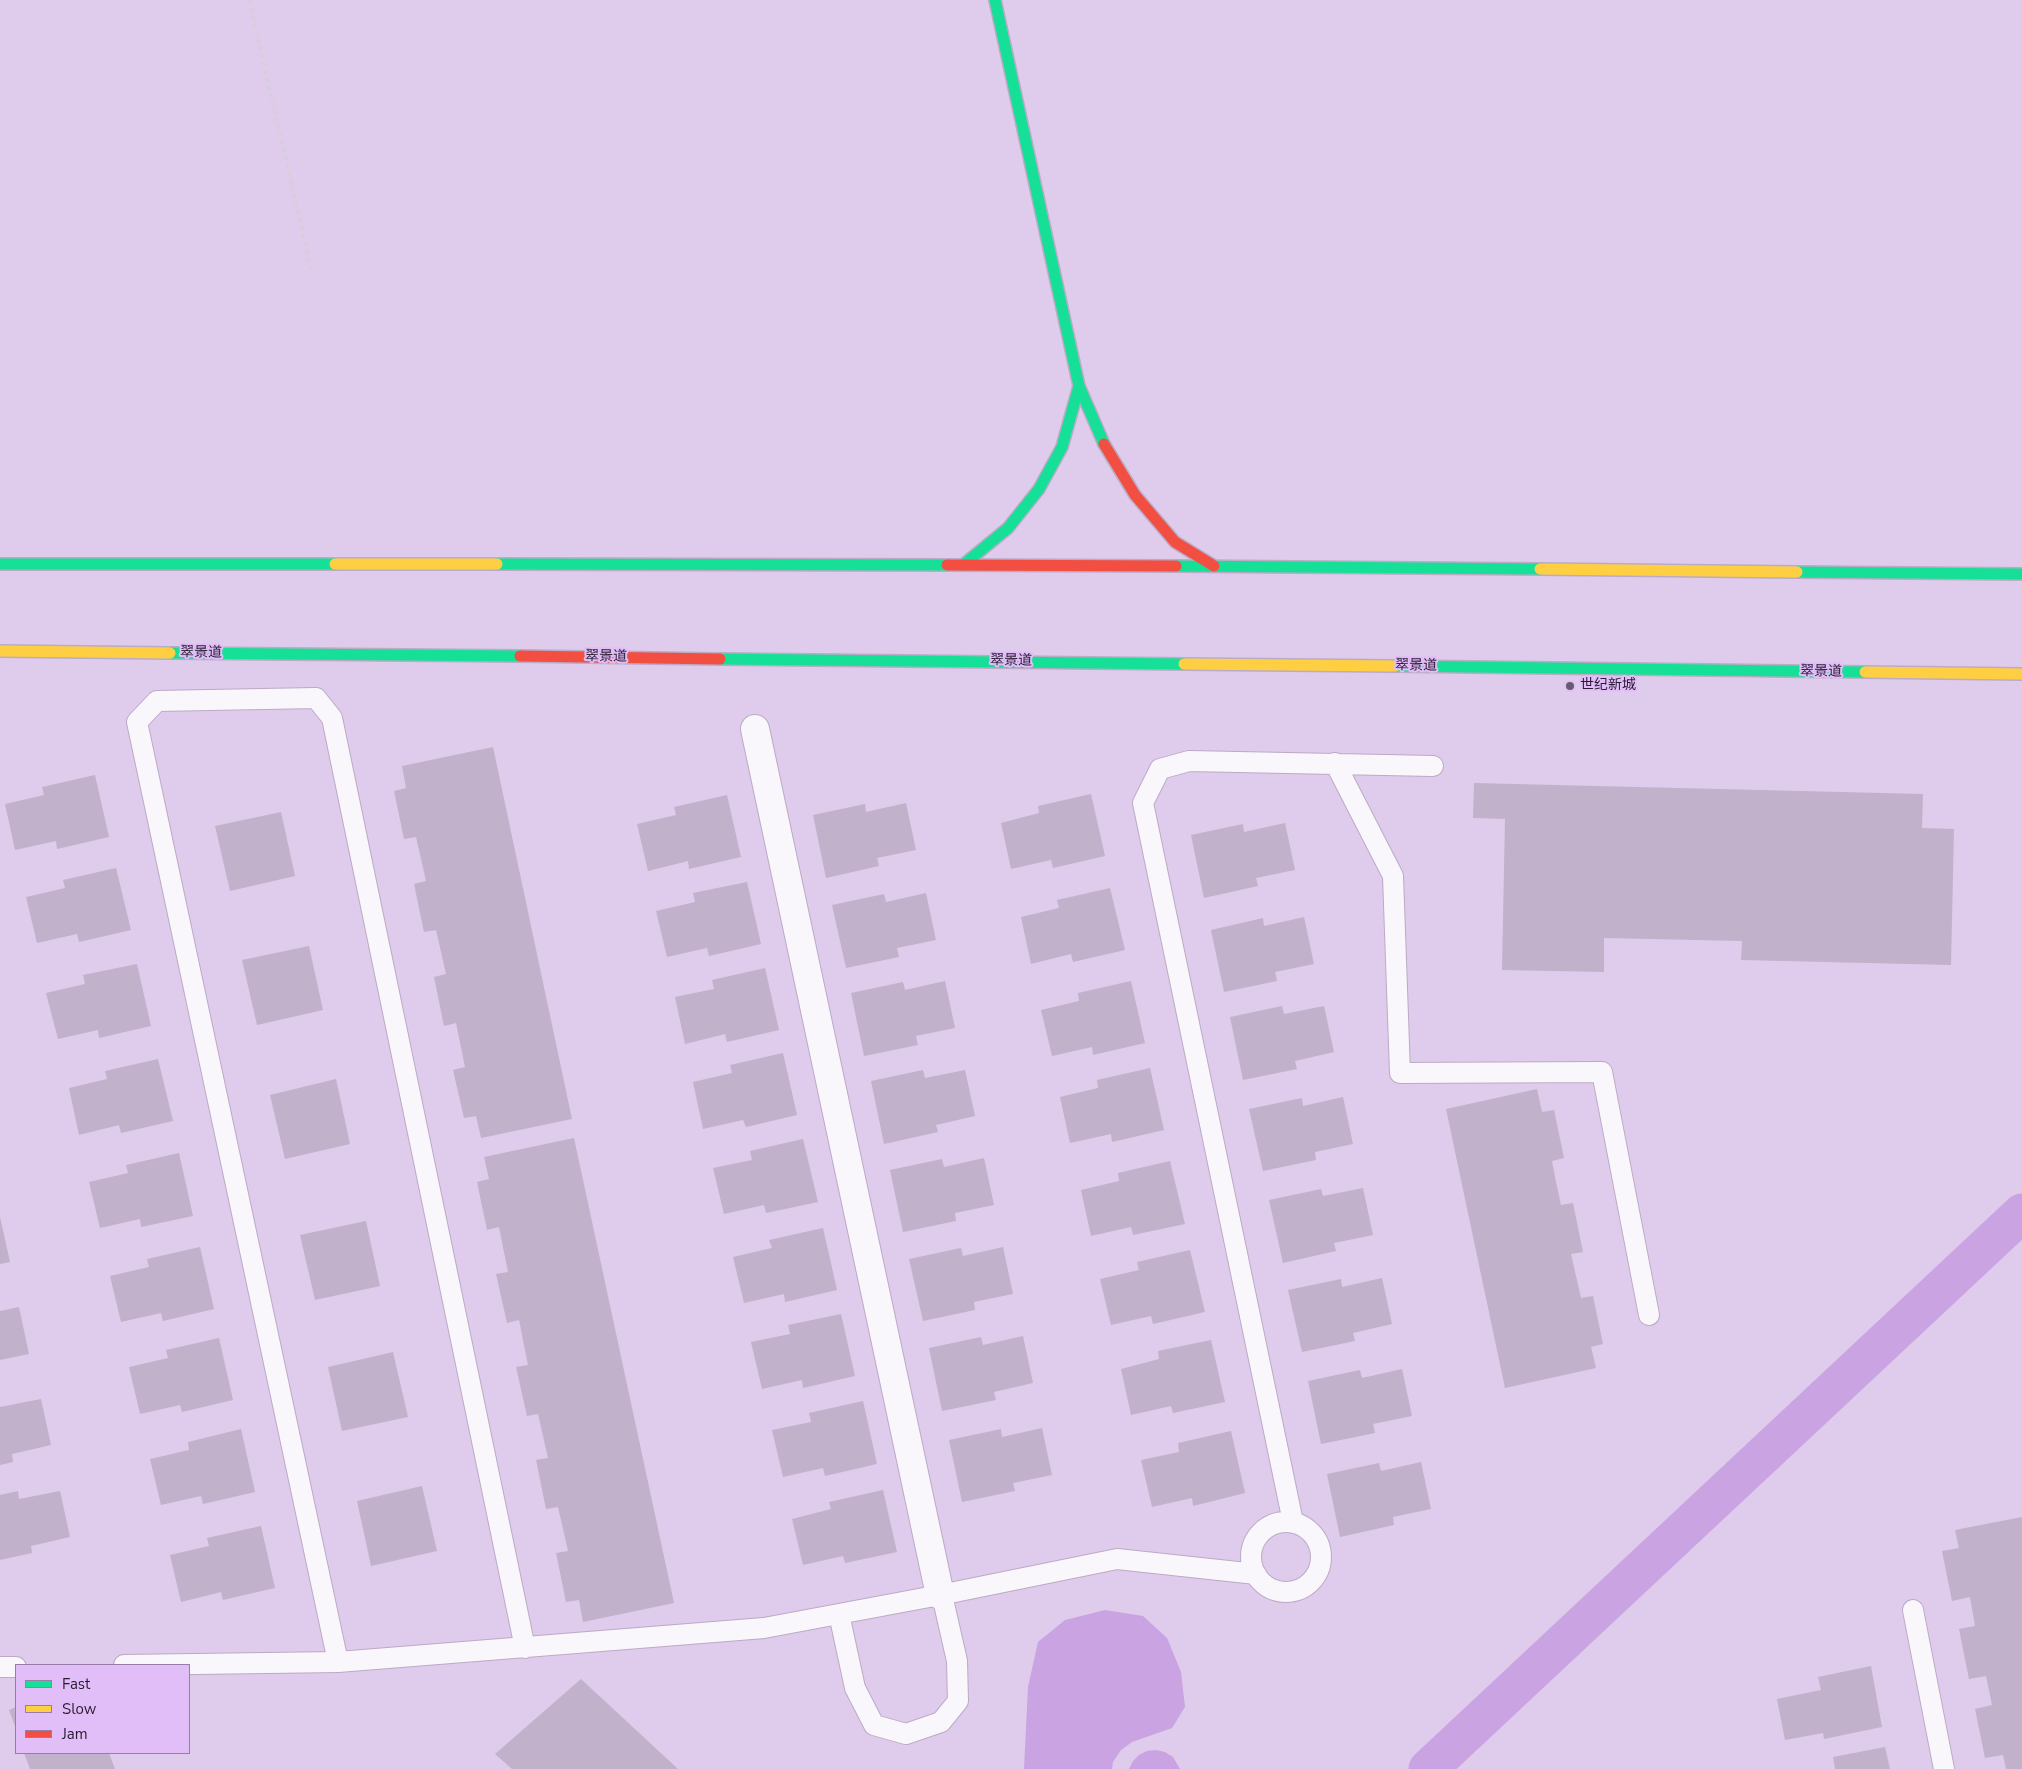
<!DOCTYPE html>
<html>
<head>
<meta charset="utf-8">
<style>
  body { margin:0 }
  #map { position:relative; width:2022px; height:1769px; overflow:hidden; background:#dfcbec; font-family:"Nunito Sans",sans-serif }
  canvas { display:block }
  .legend { position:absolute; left:15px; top:1664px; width:175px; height:90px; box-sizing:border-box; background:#e2bef9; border:1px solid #987da9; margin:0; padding:6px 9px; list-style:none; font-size:15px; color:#291b31 }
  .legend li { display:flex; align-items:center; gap:10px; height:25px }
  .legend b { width:25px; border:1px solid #987da9 }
</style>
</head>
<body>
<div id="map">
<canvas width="2022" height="1769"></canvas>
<ul class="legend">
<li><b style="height:6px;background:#16e098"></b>Fast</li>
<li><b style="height:6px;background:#ffcf43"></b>Slow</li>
<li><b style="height:6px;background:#f24e42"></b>Jam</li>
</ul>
</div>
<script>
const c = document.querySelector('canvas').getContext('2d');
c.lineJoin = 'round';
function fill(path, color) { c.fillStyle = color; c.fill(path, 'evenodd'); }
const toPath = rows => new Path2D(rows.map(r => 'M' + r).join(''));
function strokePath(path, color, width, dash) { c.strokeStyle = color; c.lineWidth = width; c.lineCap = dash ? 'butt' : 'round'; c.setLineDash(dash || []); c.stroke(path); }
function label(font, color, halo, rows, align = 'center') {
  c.font = font + ' "Nunito Sans","Noto Sans SC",sans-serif'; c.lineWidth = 4; c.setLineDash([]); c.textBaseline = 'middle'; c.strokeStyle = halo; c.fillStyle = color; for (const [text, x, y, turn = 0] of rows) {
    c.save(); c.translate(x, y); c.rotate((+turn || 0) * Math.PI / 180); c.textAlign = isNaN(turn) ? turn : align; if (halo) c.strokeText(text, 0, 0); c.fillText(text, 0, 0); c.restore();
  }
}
fill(toPath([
  [1105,1610,1143,1616,1167,1638,1181,1672,1185,1707,1172,1728,1132,1742,1121,1750,1113,1762,1112,1769,1024,1769,1028,1687,1038,1642,1065,1620],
  [1156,1750,1165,1752,1173,1757,1180,1769,1129,1769,1133,1761,1139,1755,1147,1751]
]), '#c9a3e2');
strokePath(toPath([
  [1428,1769,2022,1213]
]), '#c9a3e2', 39);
fill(toPath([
  [493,747,572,1119,481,1138,476,1116,464,1118,453,1070,465,1067,456,1023,444,1026,434,977,446,974,436,930,424,932,414,884,426,881,416,837,404,839,394,791,406,788,402,766],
  [95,775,109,837,57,849,56,841,15,850,5,804,44,795,42,787],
  [1474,783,1923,794,1922,828,1954,829,1951,965,1741,960,1742,941,1604,938,1604,972,1502,970,1505,819,1473,818],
  [1091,794,1105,856,1053,868,1051,860,1011,869,1001,823,1039,813,1038,806],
  [727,795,741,857,689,869,688,861,648,871,637,824,676,815,674,807],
  [906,803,916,850,877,858,879,866,826,878,813,815,865,804,866,812],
  [281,812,295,876,230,891,215,826],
  [1285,823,1295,870,1256,878,1258,886,1204,898,1191,835,1243,824,1244,832],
  [116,868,131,930,79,942,77,934,37,943,26,897,65,888,63,880],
  [747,882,761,944,709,956,707,948,667,957,656,911,695,902,693,893],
  [1110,888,1125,950,1073,962,1071,954,1031,964,1021,917,1059,908,1057,900],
  [926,893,936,940,897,948,899,957,846,968,832,905,884,894,886,902],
  [1304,917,1314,964,1275,972,1277,981,1224,992,1211,930,1263,918,1264,926],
  [309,946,323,1010,257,1025,242,960],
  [137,964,151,1026,99,1038,98,1030,58,1039,46,993,85,984,83,975],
  [765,968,779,1030,727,1042,725,1034,685,1044,675,997,714,989,712,980],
  [945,981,955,1028,916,1036,918,1045,864,1056,851,993,903,982,905,990],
  [1131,981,1145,1043,1093,1055,1092,1047,1052,1056,1041,1010,1079,1001,1078,993],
  [1282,1006,1284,1014,1324,1006,1334,1052,1295,1061,1297,1069,1243,1080,1230,1017],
  [783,1053,797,1115,746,1127,743,1120,703,1129,693,1082,732,1073,730,1065],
  [158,1059,173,1121,121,1133,119,1125,79,1135,69,1088,107,1079,105,1071],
  [1150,1068,1164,1130,1112,1142,1111,1134,1070,1143,1060,1097,1098,1088,1097,1080],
  [923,1070,925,1078,965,1070,975,1116,936,1125,938,1132,884,1144,871,1081],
  [336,1079,350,1144,285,1159,270,1095],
  [1537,1089,1542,1112,1554,1110,1564,1158,1552,1161,1556,1182,1561,1205,1573,1203,1583,1252,1571,1254,1581,1298,1593,1296,1603,1344,1591,1347,1596,1368,1505,1388,1446,1109],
  [1343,1097,1353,1144,1315,1152,1316,1160,1263,1171,1249,1109,1302,1098,1303,1106],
  [574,1138,674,1603,583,1622,579,1600,566,1602,556,1553,568,1551,558,1507,546,1509,536,1460,548,1458,538,1414,527,1416,516,1367,528,1365,519,1320,507,1323,496,1274,508,1272,499,1227,487,1230,477,1182,489,1179,484,1157],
  [803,1139,818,1202,766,1213,764,1205,724,1214,713,1168,752,1160,750,1151],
  [179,1153,193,1216,141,1227,140,1219,100,1228,89,1182,128,1173,126,1165],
  [984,1158,994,1205,955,1213,956,1221,903,1232,890,1170,942,1159,944,1167],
  [1170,1161,1185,1224,1133,1235,1131,1227,1091,1236,1081,1190,1119,1181,1118,1173],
  [1363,1188,1373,1235,1334,1243,1336,1251,1283,1263,1269,1200,1321,1189,1323,1196],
  [0,1217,10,1262,0,1264],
  [366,1221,380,1286,315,1300,300,1235],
  [823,1228,837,1290,785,1302,784,1294,744,1303,733,1257,772,1248,769,1240],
  [200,1247,214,1309,163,1321,161,1313,121,1322,110,1276,149,1267,147,1259],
  [1003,1247,1013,1294,974,1302,975,1310,923,1321,909,1259,961,1248,963,1256],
  [1190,1250,1205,1312,1153,1324,1151,1316,1111,1325,1100,1279,1139,1270,1137,1262],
  [1382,1278,1392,1324,1353,1333,1355,1341,1302,1352,1288,1290,1341,1279,1342,1287],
  [19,1307,29,1354,0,1360,0,1311],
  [841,1314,855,1376,803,1388,802,1380,762,1389,751,1342,790,1334,788,1325],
  [1023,1336,1033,1383,994,1392,996,1400,942,1411,929,1348,981,1337,983,1345],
  [219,1338,233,1400,182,1412,180,1405,140,1414,129,1367,168,1358,166,1350],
  [1211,1340,1225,1402,1173,1413,1171,1406,1131,1415,1121,1369,1159,1359,1158,1351],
  [393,1352,408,1417,342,1431,328,1367],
  [1402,1369,1412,1416,1373,1424,1375,1433,1321,1444,1308,1381,1360,1370,1362,1378],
  [41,1399,51,1445,12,1454,13,1462,0,1465,0,1407],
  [863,1401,877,1464,825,1476,823,1468,783,1477,772,1430,811,1422,809,1413],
  [1042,1428,1052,1475,1013,1483,1015,1491,962,1502,949,1440,1001,1429,1002,1437],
  [241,1429,255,1492,203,1504,201,1496,161,1505,150,1459,189,1450,188,1442],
  [1231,1431,1245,1493,1193,1506,1192,1498,1152,1507,1141,1460,1179,1452,1178,1443],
  [1421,1462,1431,1509,1393,1517,1394,1525,1340,1537,1327,1474,1379,1463,1381,1471],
  [422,1486,437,1551,371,1566,357,1501],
  [883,1490,897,1552,845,1563,843,1556,803,1565,792,1519,831,1509,829,1502],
  [18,1491,19,1499,60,1491,70,1537,31,1546,32,1553,0,1560,0,1495],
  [2022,1517,2022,1769,2006,1769,2003,1755,1985,1758,1975,1709,1992,1705,1986,1676,1969,1679,1959,1629,1975,1626,1970,1597,1952,1601,1942,1551,1959,1548,1955,1530],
  [261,1526,275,1588,223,1600,221,1592,181,1602,170,1555,209,1546,207,1538],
  [1871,1666,1882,1727,1824,1739,1823,1733,1785,1740,1777,1699,1821,1690,1818,1677],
  [581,1679,678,1769,512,1769,495,1754],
  [16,1707,16,1729,9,1710],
  [1885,1747,1890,1769,1835,1769,1833,1757],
  [24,1753,109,1753,115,1769,30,1769]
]), '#c1b1ca');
const lane = toPath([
  [1335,763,1393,876,1400,1073,1602,1072,1649,1315],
  [1293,1522,1143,803,1160,769,1189,761,1433,766],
  '1251 1557a35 35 0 1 1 70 0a35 35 0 1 1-70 0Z',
  [1913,1610,1944,1769],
  [839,1614,855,1688,874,1725,906,1734,941,1722,958,1701,957,1661,942,1595],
  [338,1662,137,722,157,701,316,698,332,718,525,1648],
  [124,1665,338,1662,764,1628,940,1595,1117,1559,1256,1574],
  [0,1667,16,1667]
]);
const street = toPath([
  [755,729,940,1595]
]);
const fast = toPath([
  [995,0,1079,386,1104,444],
  [0,564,335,564],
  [497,564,947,565],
  [963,565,1008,528,1039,489,1062,447,1079,386],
  [1176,566,1540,569],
  [1797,572,2022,574],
  [170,653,520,656],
  [720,659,1184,664],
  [1395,666,1865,672]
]);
const slow = toPath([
  [335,564,497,564],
  [1540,569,1797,572],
  [0,651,170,653],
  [1184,664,1395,666],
  [1865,672,2022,674]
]);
const jam = toPath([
  [1104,444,1135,495,1175,542,1214,566],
  [947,565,1176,566],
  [520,656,720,659]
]);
strokePath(lane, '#bbabc5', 22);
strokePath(street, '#bbabc5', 30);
strokePath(fast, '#bbabc5', 14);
strokePath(slow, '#bbabc5', 14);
strokePath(jam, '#bbabc5', 14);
strokePath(toPath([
  [249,0,311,269]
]), '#d6cfd9', 3, [4, 4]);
strokePath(lane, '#faf7fc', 20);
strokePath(street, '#faf7fc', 28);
strokePath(fast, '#16e098', 11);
strokePath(slow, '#ffcf43', 11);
strokePath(jam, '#f24e42', 11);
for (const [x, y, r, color] of [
  [1570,686,5,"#695972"]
]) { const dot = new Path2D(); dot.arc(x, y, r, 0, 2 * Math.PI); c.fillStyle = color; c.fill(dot); strokePath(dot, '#e2bef9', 2); }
label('14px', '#291b31', '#e2bef9', [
  ["翠景道",201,653,1],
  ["翠景道",606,657,1],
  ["翠景道",1011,661,1],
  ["翠景道",1416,666,1],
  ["翠景道",1821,672,1]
]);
label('14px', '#291b31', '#e2bef9', [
  ["世纪新城",1580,686]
], 'left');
</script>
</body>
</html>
